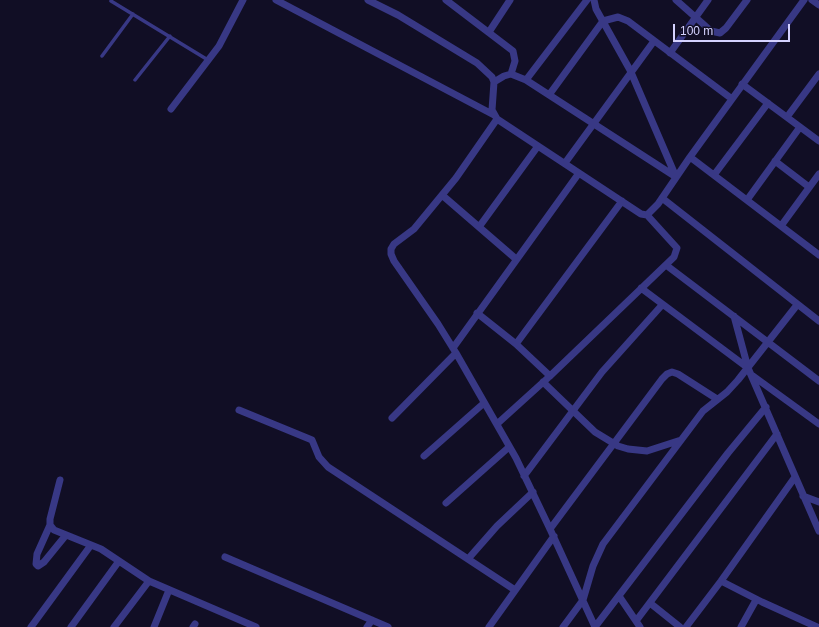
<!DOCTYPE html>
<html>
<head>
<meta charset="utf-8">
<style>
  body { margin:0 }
  #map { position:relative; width:819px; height:627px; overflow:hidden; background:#110e25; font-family:Helvetica,sans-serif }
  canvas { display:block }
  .scale { position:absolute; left:673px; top:24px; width:117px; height:18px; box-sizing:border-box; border:2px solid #d5d2ff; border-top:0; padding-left:5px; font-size:12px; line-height:14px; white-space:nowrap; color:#d5d2ff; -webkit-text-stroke:3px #110e25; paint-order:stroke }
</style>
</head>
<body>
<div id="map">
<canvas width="819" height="627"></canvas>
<div class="scale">100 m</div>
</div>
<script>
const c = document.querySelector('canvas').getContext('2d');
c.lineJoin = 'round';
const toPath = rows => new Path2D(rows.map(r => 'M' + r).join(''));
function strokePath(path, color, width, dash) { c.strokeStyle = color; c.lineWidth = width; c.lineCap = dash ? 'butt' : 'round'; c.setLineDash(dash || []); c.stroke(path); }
strokePath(toPath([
  [111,1,208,60],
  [102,56,133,14],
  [135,80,170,36]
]), '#383885', 3.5);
strokePath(toPath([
  [276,0,494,115],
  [368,0,398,15,477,63,492,77,494,82,492,110,497,119,641,214,647,215,658,204,690,157,804,0],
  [446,0,513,51,515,61,511,74],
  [594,0,596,9,630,70,676,177],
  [676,0,711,31,720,33,726,28,747,0],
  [812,0,819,5],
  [489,32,510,0],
  [670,53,708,0],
  [526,80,587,0],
  [494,82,504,76,511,74,526,80,676,177],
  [742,84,819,141],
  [549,95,603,21,618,17,628,21,732,99],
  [171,109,219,46,243,0],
  [787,117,819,74],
  [497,119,456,178,414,229,394,244,391,249,391,254,394,261,438,324,456,353,516,458,550,529,595,627],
  [690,157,819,255],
  [775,161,809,187],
  [565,163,654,41],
  [714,175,768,103],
  [442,195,516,259],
  [662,198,819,321],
  [747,200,800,127],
  [781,226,819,174],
  [479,227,538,146],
  [666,265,819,381],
  [641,288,748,368],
  [477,313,516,344,550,376],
  [734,316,748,368,819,531],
  [516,344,622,201],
  [453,348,579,173],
  [753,376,819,424],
  [543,382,595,432,618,446,628,449,647,451,681,440],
  [239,410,312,440,319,457,328,467,515,590],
  [392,418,456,353],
  [497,424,550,376,674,257,677,248,647,215],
  [424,456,484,403],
  [524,476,602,372,662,305],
  [60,480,50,519,50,525,54,530,101,549,149,581,256,627],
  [803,496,819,502],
  [446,503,509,447],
  [50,525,37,554,36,564,38,566,44,562,66,535],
  [550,529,662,379,667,374,672,372,678,374,717,399],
  [225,557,388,627],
  [468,559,497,526,533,492],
  [721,581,762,602,817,627],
  [619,596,640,627],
  [650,603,680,627],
  [636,621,777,434],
  [31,627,91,545],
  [71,627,119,561],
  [114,627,149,581],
  [154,627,169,590],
  [193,627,195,624],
  [367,627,372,620],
  [489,627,554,536],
  [563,627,583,600,593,566,603,544,703,411,727,392,738,380,797,305],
  [595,627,728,453,766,407],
  [686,627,721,581,795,477],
  [741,627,756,600]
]), '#383885', 7);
</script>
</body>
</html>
